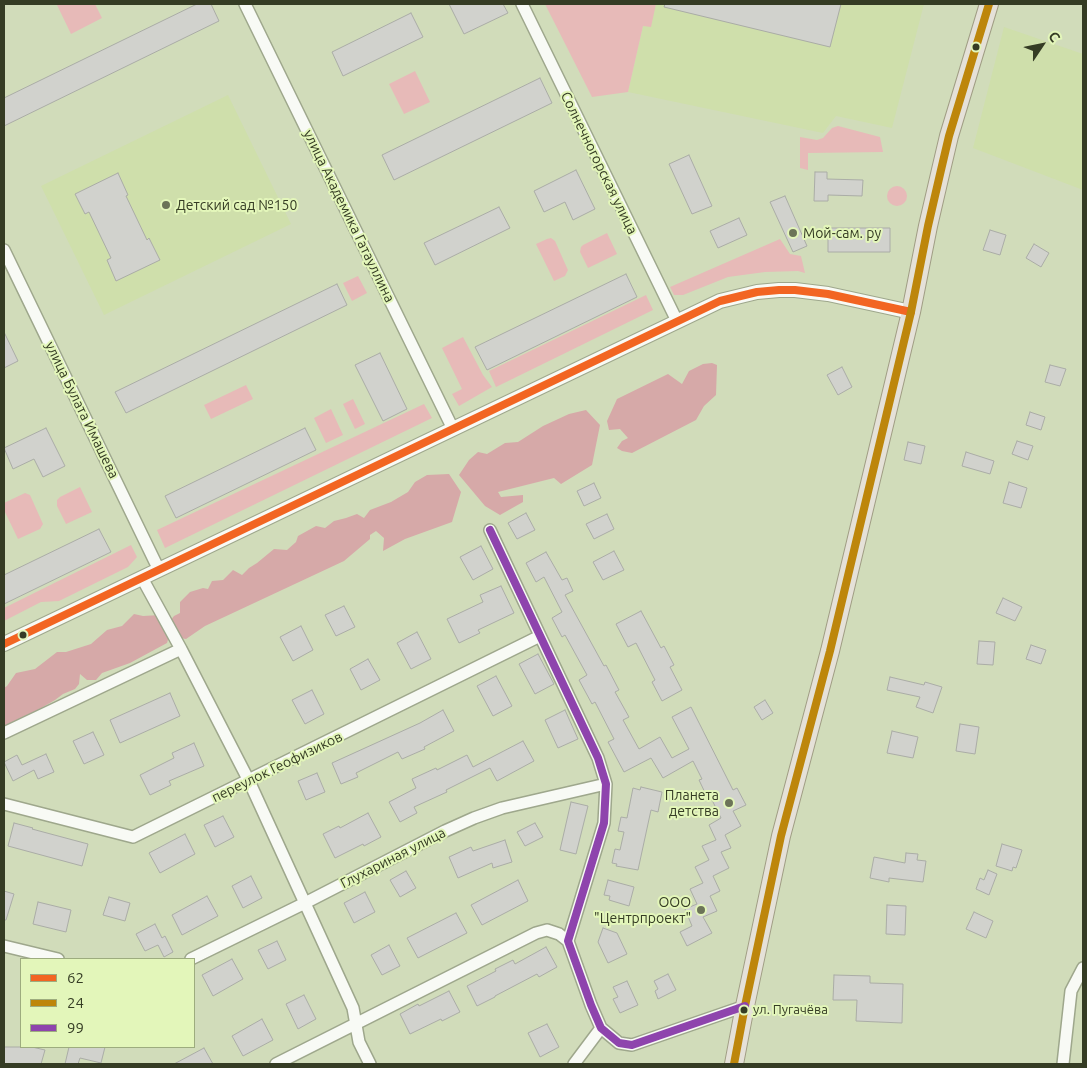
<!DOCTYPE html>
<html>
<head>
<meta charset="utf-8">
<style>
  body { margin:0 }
  #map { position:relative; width:1087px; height:1068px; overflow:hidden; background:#d1dcba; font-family:Ubuntu,sans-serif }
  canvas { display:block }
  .frame { position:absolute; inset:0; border:5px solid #353c24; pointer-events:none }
  .legend { position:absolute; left:20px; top:958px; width:175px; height:90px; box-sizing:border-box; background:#e3f6ba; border:1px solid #9dac7e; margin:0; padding:6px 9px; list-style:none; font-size:15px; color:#353c24 }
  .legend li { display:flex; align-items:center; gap:10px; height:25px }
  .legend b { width:25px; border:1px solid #9dac7e }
  .north { position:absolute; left:1017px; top:20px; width:50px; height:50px; -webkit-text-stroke:4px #e3f6ba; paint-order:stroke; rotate:56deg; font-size:14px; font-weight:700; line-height:20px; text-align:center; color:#353c24 }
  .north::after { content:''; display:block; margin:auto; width:18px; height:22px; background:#353c24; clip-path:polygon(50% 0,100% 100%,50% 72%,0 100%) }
</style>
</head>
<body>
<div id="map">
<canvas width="1087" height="1068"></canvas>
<div class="frame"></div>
<ul class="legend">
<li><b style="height:6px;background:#f26522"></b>62</li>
<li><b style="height:6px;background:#bd860b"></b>24</li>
<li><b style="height:6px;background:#8e44ad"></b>99</li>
</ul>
<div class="north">С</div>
</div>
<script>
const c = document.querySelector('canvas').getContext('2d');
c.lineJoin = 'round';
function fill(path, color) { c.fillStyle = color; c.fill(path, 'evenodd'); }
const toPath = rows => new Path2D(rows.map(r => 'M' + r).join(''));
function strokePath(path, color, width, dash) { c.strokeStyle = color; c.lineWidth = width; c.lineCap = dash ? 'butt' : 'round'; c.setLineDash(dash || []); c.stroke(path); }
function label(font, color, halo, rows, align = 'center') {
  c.font = font + ' Ubuntu,sans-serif'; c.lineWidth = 4; c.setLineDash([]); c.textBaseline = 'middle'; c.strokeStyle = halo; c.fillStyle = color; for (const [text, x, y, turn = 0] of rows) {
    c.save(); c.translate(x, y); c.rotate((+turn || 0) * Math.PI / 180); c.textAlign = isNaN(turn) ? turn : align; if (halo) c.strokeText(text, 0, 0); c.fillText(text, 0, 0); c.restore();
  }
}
fill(toPath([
  [656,4,924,4,892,128,836,116,823,133,628,92,643,26,656,6],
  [1004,27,1083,54,1083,190,973,148],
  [228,95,291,224,104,315,41,186]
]), '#cfdfab');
fill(toPath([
  [59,4,95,4,102,18,71,34,57,5],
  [545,4,656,4,651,27,643,26,628,92,592,97],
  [415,71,430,102,404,114,389,84],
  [838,126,880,137,883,152,808,153,808,170,800,168,800,137,817,140,823,138,832,128],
  '887 196a10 10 0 1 1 20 0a10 10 0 1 1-20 0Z',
  [607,233,617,254,588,268,580,252,581,247,583,245],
  [551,238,555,241,567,268,568,270,565,276,554,281,536,244,547,239],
  [780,239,790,254,801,256,805,273,798,271,765,272,728,277,683,295,674,295,670,287],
  [358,276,367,293,352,301,343,283],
  [646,295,653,310,496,387,489,371],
  [463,337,483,375,492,387,459,406,452,394,462,389,442,348],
  [246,385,253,399,211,419,204,405],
  [353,399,365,424,355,429,343,404],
  [424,404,432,418,165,548,157,530],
  [331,409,343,435,326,443,314,418],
  [80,487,92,512,66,524,57,506,57,500,60,497],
  [25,493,30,495,43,524,40,529,18,539,4,510,4,503],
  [131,545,137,557,128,567,59,601,41,602,4,621,4,608]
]), '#e7bab8');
fill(toPath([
  [712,363,717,365,716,395,704,406,696,420,632,453,622,451,617,448,622,441,628,438,620,429,609,430,607,421,617,399,668,374,682,384,689,371,703,364],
  [586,410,600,425,592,465,561,484,554,478,498,492,501,497,523,495,523,502,500,515,485,506,459,475,469,460,478,452,487,454,505,443,518,442,543,426,569,414],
  [449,474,461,492,452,522,405,539,383,551,384,538,376,531,370,535,370,539,344,561,205,626,186,639,180,638,170,621,174,616,180,613,180,602,190,592,203,588,208,589,212,581,223,580,233,570,242,575,249,568,257,563,274,549,287,550,296,542,298,536,316,526,325,528,334,521,346,518,357,514,364,518,370,510,391,502,408,492,415,482,427,475],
  [134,614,143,616,160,615,170,633,167,643,130,663,102,673,96,680,87,680,80,674,79,684,75,689,63,694,55,700,24,718,4,727,4,688,7,686,16,673,35,669,57,652,66,652,91,644,107,630,122,626]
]), '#d6a9a8');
const building = toPath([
  [197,4,211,4,219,21,4,126,4,98,197,4],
  [449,4,503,4,508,13,464,34,449,4],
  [665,4,841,4,830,47,664,7,665,4],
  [411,13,423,37,343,76,332,52,411,13],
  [540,78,552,103,394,180,382,155,540,78],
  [689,155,712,206,692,214,669,164,689,155],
  [576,170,595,209,573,220,565,202,544,212,534,191,576,170],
  [815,172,827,172,827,179,863,180,862,196,828,195,828,201,814,201,815,172],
  [118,173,128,195,126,196,147,240,149,238,160,260,116,281,107,260,111,258,89,212,85,214,75,194,118,173],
  [785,196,807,246,793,252,770,202,785,196],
  [499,207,510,228,435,265,424,243,499,207],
  [739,218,747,235,718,248,710,231,739,218],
  [828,228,890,228,890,252,828,252,828,228],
  [990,230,1006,235,1000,255,983,250,990,230],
  [1034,244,1049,253,1041,267,1026,258,1034,244],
  [626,274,637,297,487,370,475,347,626,274],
  [337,284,347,305,126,413,115,392,337,284],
  [4,332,18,361,4,368,4,332],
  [380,353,407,409,383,421,355,365,380,353],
  [1050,365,1066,369,1060,386,1045,382,1050,365],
  [842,367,852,387,838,395,827,375,842,367],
  [1030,412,1045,417,1041,430,1026,425,1030,412],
  [46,428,65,466,43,477,34,459,13,469,4,448,46,428],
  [305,428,316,450,176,518,165,496,305,428],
  [1017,441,1033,446,1028,460,1012,454,1017,441],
  [908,442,925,446,921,464,904,460,908,442],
  [966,452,994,461,990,474,962,466,966,452],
  [1009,482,1027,488,1021,508,1003,503,1009,482],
  [594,483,601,498,584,506,577,491,594,483],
  [526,513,535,530,517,539,508,523,526,513],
  [607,514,614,529,594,539,586,524,607,514],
  [99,529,111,552,4,604,4,575,99,529],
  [481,546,493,569,473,580,460,557,481,546],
  [614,551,624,570,603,580,593,562,614,551],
  [546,552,562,580,567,578,573,591,565,595,604,666,606,665,619,690,615,692,629,717,623,720,639,749,660,737,672,758,689,749,672,717,691,707,733,790,737,788,746,805,733,811,741,826,725,835,731,848,721,852,729,868,713,876,720,891,710,896,717,911,703,917,712,933,687,946,680,932,692,926,685,909,697,904,690,889,703,883,695,867,709,860,702,846,716,840,709,825,721,818,712,800,709,801,699,780,702,779,693,761,663,778,651,758,624,772,608,742,614,739,595,702,592,704,579,680,587,675,565,635,562,637,552,618,562,612,544,577,536,582,526,563,546,552],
  [501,586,514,613,478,630,480,633,459,643,447,619,483,602,480,595,501,586],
  [1003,598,1022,607,1015,621,996,613,1003,598],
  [344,606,355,627,336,636,325,615,344,606],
  [641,611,661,648,664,646,674,665,670,667,682,690,662,701,652,682,655,680,636,643,628,647,616,624,641,611],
  [301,626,313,650,293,661,280,637,301,626],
  [417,632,431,659,411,669,397,643,417,632],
  [979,641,995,642,993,665,977,664,979,641],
  [1031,645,1046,650,1041,664,1026,659,1031,645],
  [538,654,554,684,535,694,519,664,538,654],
  [368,659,380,680,361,690,350,669,368,659],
  [496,676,512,706,493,716,477,686,496,676],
  [890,677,924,685,925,682,942,687,933,713,916,707,920,697,887,690,890,677],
  [312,690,324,714,305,724,292,700,312,690],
  [170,693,180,716,120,743,110,720,170,693],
  [765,700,773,713,762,720,754,707,765,700],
  [443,710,454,731,424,747,425,749,402,759,398,752,356,773,358,777,341,784,332,763,420,723,443,710],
  [565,710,578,739,558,748,545,720,565,710],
  [960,724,979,727,975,754,956,751,960,724],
  [892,731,918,737,913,758,887,753,892,731],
  [93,732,104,755,84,764,73,741,93,732],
  [523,741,534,761,497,781,490,768,446,790,447,792,414,807,417,813,400,822,389,802,416,788,412,779,436,768,437,770,467,755,473,767,523,741],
  [194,743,204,766,169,781,171,785,150,795,140,775,174,758,172,753,194,743],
  [46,754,54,772,38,779,34,770,13,781,4,762,17,755,22,765,46,754],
  [317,773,325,792,306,800,298,781,317,773],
  [641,787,662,792,658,812,651,810,638,870,616,866,617,864,612,863,615,849,620,850,624,832,618,831,621,817,627,818,633,788,640,790,641,787],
  [571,802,588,806,576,854,560,850,571,802],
  [368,813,381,837,364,846,363,844,335,858,323,834,339,826,340,828,368,813],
  [223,816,234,837,215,847,204,825,223,816],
  [14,823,33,828,32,829,88,844,82,866,8,846,14,823],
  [535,823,543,837,525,846,517,832,535,823],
  [185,834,195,854,160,873,149,853,185,834],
  [505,840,512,862,493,868,492,863,458,878,449,857,471,847,473,851,505,840],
  [1002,844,1022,850,1016,868,1013,867,1012,871,996,866,1002,844],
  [906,853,918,854,917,860,926,861,923,882,889,878,889,882,870,878,874,857,905,863,906,853],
  [988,870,997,874,989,895,976,889,980,878,984,880,988,870],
  [406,871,416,888,400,897,390,880,406,871],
  [251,876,262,898,243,908,232,886,251,876],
  [518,880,528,901,482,925,471,905,518,880],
  [608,880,634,887,629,906,609,900,610,896,604,895,608,880],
  [4,891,14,894,6,920,4,920,4,891],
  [365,892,375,912,354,923,344,903,365,892],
  [207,896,218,916,182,935,172,915,207,896],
  [109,897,130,903,125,921,103,915,109,897],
  [38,902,71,910,66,932,33,924,38,902],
  [887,905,906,906,905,935,886,934,887,905],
  [974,912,993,921,986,938,966,929,974,912],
  [456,913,467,933,418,958,407,938,456,913],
  [155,924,162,938,165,936,173,952,164,957,158,945,145,951,136,934,155,924],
  [603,928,617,933,627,954,608,963,598,942,603,928],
  [277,941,286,960,268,969,258,950,277,941],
  [389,945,400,966,382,975,371,955,389,945],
  [546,947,557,967,539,977,537,974,495,996,495,997,477,1006,467,986,496,971,495,969,513,960,515,964,546,947],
  [232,959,243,979,213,996,202,975,232,959],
  [668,974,676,990,658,999,655,991,658,989,654,981,668,974],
  [834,975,870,976,870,983,903,984,902,1023,856,1021,857,1000,833,1000,834,975],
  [627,981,638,1005,620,1013,613,999,618,997,613,987,627,981],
  [449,991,460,1012,442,1021,441,1019,410,1034,400,1014,418,1004,419,1006,449,991],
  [304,995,316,1019,298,1029,286,1004,304,995],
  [262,1019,273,1040,243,1056,232,1036,262,1019],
  [547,1024,559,1047,540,1057,528,1033,547,1024],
  [4,1047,32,1047,45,1050,41,1064,4,1064,4,1047],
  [69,1047,105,1047,101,1063,80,1058,78,1064,65,1064,69,1047],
  [204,1048,213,1064,174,1064,204,1048]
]);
fill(building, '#d1d2cd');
strokePath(building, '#aaaca6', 1);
const minor = toPath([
  [245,4,453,429],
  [522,4,677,321],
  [4,250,159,570],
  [490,530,598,758,606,784,604,823,568,941,591,1005,601,1028,619,1043,632,1045,745,1006],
  [142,578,181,649,249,781,353,1008,359,1042,370,1064],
  [4,733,181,649],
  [4,804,133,837,540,636],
  [4,946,58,959],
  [191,959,305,903,445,831,474,818,502,808,606,784],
  [276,1064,536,933,547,930,559,934,568,941],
  [574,1064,601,1028],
  [1063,1064,1071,991,1083,968]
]);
const tertiary = toPath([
  [4,644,720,301,757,292,779,290,795,290,828,294,911,312]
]);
const primary = toPath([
  [734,1064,745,1006,781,836,830,651,911,312,928,226,941,170,949,136,989,4]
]);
strokePath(minor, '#9ea78c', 14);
strokePath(tertiary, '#9ea78c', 16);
strokePath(primary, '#a09d84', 20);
strokePath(minor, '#f8faf5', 11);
strokePath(tertiary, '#f8faf5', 14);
strokePath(primary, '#e5e1d8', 18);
strokePath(toPath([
  [4,644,720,301,757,292,779,290,795,290,828,294,911,312]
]), '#f26522', 8);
strokePath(toPath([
  [734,1064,745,1006,781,836,830,651,911,312,928,226,941,170,949,136,989,4]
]), '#bd860b', 8);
strokePath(toPath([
  [490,530,598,758,606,784,604,823,568,941,591,1005,601,1028,619,1043,632,1045,745,1006]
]), '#8e44ad', 8);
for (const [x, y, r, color] of [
  [976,47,4.5,"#353c24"],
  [166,205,5,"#6c7458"],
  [793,233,5,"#6c7458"],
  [23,635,4.5,"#353c24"],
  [729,803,5,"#6c7458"],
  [701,910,5,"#6c7458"],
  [744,1010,4.5,"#353c24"]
]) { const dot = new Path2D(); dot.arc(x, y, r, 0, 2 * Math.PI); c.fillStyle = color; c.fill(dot); strokePath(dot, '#e3f6ba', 2); }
label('13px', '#353c24', '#e3f6ba', [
  ["ул. Пугачёва",753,1010]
], 'left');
label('14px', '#353c24', '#e3f6ba', [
  ["Солнечногорская улица",599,163,64],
  ["улица Академика Гатауллина",349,216,64],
  ["улица Булата Имашева",82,410,64],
  ["переулок Геофизиков",277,767,-26],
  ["Глухариная улица",393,858,-27]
]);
label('14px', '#353c24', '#e3f6ba', [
  ["Детский сад №150",176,205],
  ["Мой-сам. ру",803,233],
  ["Планета",719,795,"right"],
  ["детства",719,811,"right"],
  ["ООО",691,902,"right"],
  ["\"Центрпроект\"",691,918,"right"]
], 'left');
</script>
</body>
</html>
